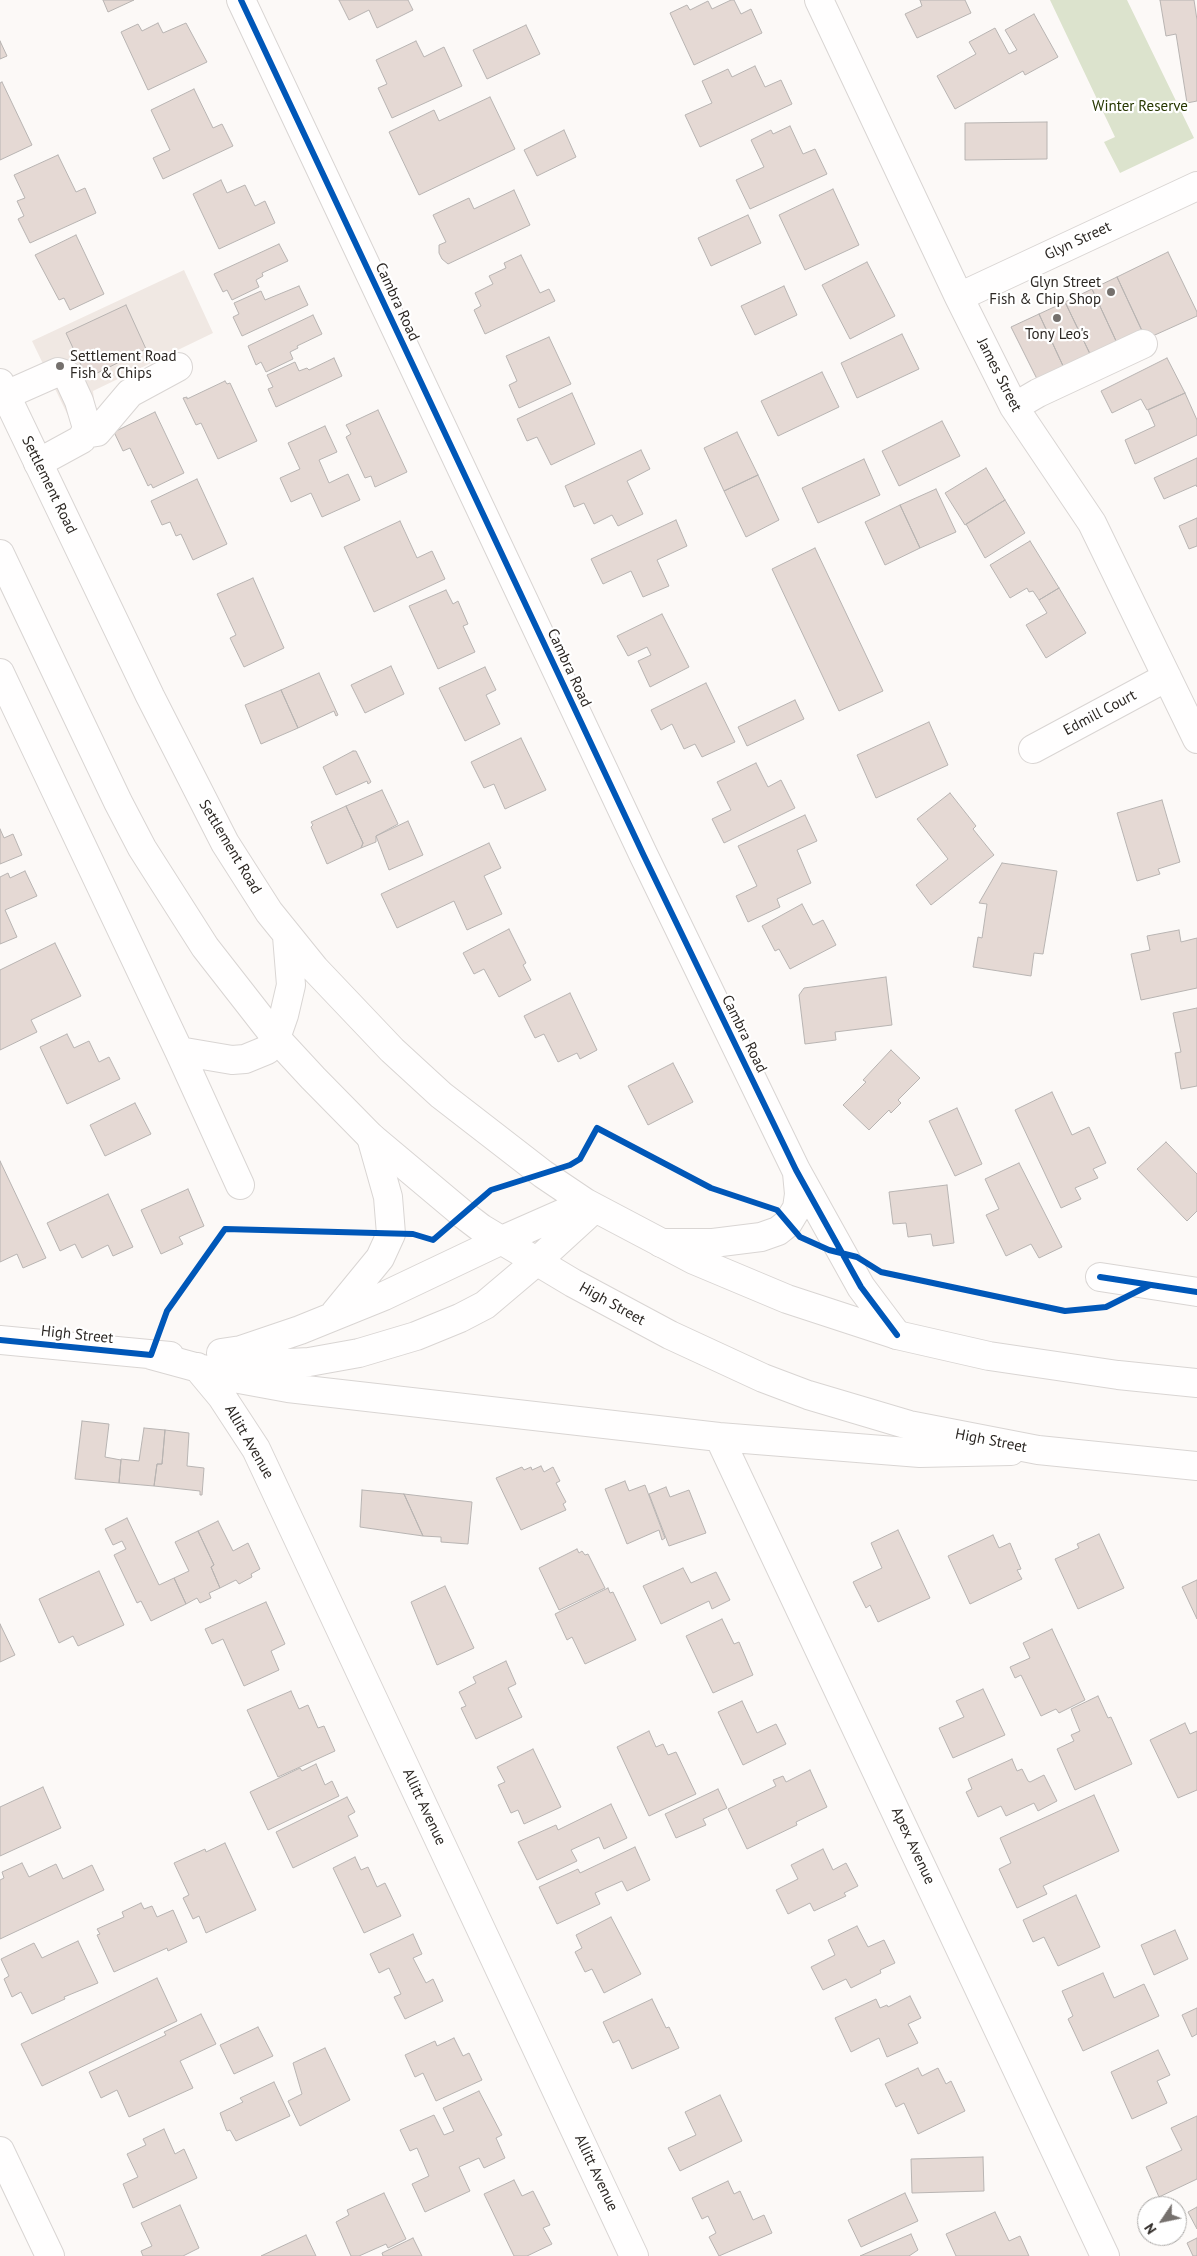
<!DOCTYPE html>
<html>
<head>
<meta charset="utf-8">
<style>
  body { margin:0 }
  #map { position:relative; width:1197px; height:2256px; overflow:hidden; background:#fcf9f7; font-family:"PT Sans",sans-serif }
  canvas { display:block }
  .north { position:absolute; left:1137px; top:2196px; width:50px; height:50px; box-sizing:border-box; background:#fff; border:1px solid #aba9a7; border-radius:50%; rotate:236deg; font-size:14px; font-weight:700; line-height:20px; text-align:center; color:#2c2723 }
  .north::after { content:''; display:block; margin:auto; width:18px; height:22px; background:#75706d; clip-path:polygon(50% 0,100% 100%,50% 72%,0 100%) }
</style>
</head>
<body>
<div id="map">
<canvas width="1197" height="2256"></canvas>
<div class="north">N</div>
</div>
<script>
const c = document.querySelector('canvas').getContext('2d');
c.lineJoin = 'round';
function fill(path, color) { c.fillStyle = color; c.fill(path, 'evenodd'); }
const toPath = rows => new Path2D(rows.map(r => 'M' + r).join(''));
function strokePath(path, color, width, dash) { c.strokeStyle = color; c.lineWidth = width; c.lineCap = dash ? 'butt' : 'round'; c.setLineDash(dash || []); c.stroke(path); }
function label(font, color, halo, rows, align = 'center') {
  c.font = font + ' "PT Sans",sans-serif'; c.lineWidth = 4.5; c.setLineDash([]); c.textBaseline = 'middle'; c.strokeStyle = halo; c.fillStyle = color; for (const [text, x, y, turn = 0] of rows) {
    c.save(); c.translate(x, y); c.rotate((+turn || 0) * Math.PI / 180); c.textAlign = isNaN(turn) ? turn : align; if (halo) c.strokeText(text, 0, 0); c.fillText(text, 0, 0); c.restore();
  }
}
fill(toPath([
  [184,270,213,333,93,391,96,416,72,424,32,341]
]), '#f0e8e3');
fill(toPath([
  [1050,0,1127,0,1194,138,1120,173,1104,142,1115,137]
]), '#dce3cd');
const building = toPath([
  [103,0,134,0,108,12,103,0],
  [339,0,408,0,413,10,377,28,369,10,349,20,339,0],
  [731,0,734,0,741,14,751,9,762,33,694,65,670,13,687,5,690,10,708,1,712,9,731,0],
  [920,0,965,0,971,13,917,38,905,14,922,6,920,0],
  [1160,0,1194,0,1197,20,1197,101,1187,103,1176,34,1166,36,1160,0],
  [1034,14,1058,57,1025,75,1023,71,955,109,937,76,976,54,969,42,995,28,1009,54,1017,50,1005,30,1034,14],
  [158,23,163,33,186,23,207,62,148,90,121,32,138,24,142,31,158,23],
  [526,25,540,54,487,79,473,50,526,25],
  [0,41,7,56,0,59,0,41],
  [416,41,424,57,444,47,462,86,392,118,378,88,387,84,376,60,416,41],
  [755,66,765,87,781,80,792,104,700,147,685,115,712,103,702,81,728,69,732,77,755,66],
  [2,82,32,145,0,160,0,83,2,82],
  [194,89,213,128,222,124,233,146,163,179,153,158,170,150,151,110,194,89],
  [490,97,515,149,419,195,389,132,434,110,439,121,490,97],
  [1047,122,1047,159,965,160,965,123,1047,122],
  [790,126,803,154,815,149,827,174,750,209,736,180,764,167,751,140,771,130,773,134,790,126],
  [564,130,576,157,537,176,524,150,564,130],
  [58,155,76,192,85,188,96,213,30,243,18,219,24,216,17,201,25,198,14,175,58,155],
  [221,180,227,193,245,185,255,206,265,201,275,223,219,249,193,194,221,180],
  [833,189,859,245,805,270,779,215,833,189],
  [514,190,530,225,448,264,442,259,439,253,439,245,446,242,433,215,469,198,474,209,514,190],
  [748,215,761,243,711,266,698,238,748,215],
  [76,235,104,294,70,310,64,298,59,300,35,255,76,235],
  [279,244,288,261,262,273,263,276,256,280,259,287,232,300,227,290,223,292,214,274,279,244],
  [1168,252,1197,312,1197,316,1146,339,1117,277,1168,252],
  [521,255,540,293,549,289,555,301,485,334,474,310,481,306,475,293,493,284,489,276,506,268,504,263,521,255],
  [867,262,895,316,850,339,822,285,867,262],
  [1117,277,1142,331,1117,343,1092,289,1117,277],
  [299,286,308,305,242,336,233,317,239,314,234,303,261,291,265,300,299,286],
  [784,286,797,315,755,335,741,306,784,286],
  [1092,289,1117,343,1091,356,1065,302,1092,289],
  [1065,302,1091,356,1064,368,1039,314,1065,302],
  [126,305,146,349,87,378,66,333,126,305],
  [1039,314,1064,368,1038,381,1011,327,1039,314],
  [313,315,322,334,297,346,298,348,290,352,293,359,266,372,261,362,256,365,248,346,313,315],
  [902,334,919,369,857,398,841,363,902,334],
  [549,337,571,384,519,408,509,385,517,381,506,356,549,337],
  [334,358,342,376,276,407,268,389,273,387,267,375,295,362,299,371,307,368,309,370,334,358],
  [1167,358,1185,393,1147,410,1141,399,1112,413,1101,391,1167,358],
  [822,372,839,407,778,436,761,401,822,372],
  [225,381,227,384,230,383,257,441,218,459,201,423,196,425,183,398,187,397,187,399,225,381],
  [572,393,595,444,551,465,537,437,527,441,517,419,572,393],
  [1185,393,1197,420,1197,435,1135,464,1125,440,1155,426,1148,410,1185,393],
  [378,410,407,472,375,487,371,476,365,478,346,437,351,434,346,425,378,410],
  [155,412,184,473,153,488,151,484,148,486,130,448,123,451,114,432,155,412],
  [942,421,960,456,899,486,882,451,942,421],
  [325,426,337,452,319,460,329,483,348,474,360,500,322,517,311,493,291,502,280,478,300,469,288,443,325,426],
  [737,432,758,475,724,491,704,448,737,432],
  [641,450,650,469,627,481,643,514,618,526,612,515,594,524,584,503,574,507,565,486,641,450],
  [1197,458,1197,487,1196,485,1164,499,1154,478,1197,458],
  [864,459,880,495,818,523,802,488,864,459],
  [986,468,1005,500,965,525,945,493,986,468],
  [758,475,779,520,746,537,724,491,758,475],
  [197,479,227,544,193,560,181,534,176,536,170,522,162,525,151,501,197,479],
  [936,489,956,532,920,548,900,505,936,489],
  [1005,500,1025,533,985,558,966,524,1005,500],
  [900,505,920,548,885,565,865,522,900,505],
  [1197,518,1197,546,1189,549,1179,526,1197,518],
  [676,520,687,546,657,560,669,586,643,597,631,571,603,584,591,559,676,520],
  [400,521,417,558,432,551,445,579,374,612,344,547,400,521],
  [1030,541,1059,588,1039,600,1033,591,1029,592,1027,588,1010,598,990,565,1030,541],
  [815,548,883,691,839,711,772,569,815,548],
  [253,578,284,648,244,667,230,638,236,635,217,594,253,578],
  [1059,588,1086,633,1046,658,1026,625,1047,613,1039,600,1059,588],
  [446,590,453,604,458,601,468,624,463,626,475,652,438,669,409,606,446,590],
  [662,614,689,667,650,687,638,661,651,655,647,647,628,656,617,636,662,614],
  [391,666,404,694,365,713,351,685,391,666],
  [485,667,496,690,486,695,500,724,465,741,439,688,485,667],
  [319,673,338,715,336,716,334,711,298,728,281,690,319,673],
  [706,683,735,742,702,757,695,744,684,749,672,724,661,730,651,710,706,683],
  [281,690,298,728,261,744,245,705,281,690],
  [795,700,804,719,747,746,738,727,795,700],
  [929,722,948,765,876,798,857,755,929,722],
  [521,738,546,790,505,809,494,784,484,788,471,762,521,738],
  [353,751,356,751,371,782,368,784,367,781,336,795,323,767,353,751],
  [756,763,768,787,781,780,795,808,724,843,712,819,731,810,717,782,756,763],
  [382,790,398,824,376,836,376,842,361,848,363,843,346,806,382,790],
  [950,793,976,826,973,829,994,855,931,905,916,885,948,859,917,819,950,793],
  [1162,800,1180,862,1158,869,1160,874,1137,881,1117,813,1162,800],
  [346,806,363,843,361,848,327,864,311,827,313,825,311,822,346,806],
  [805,815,817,841,797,850,811,883,777,899,780,907,748,922,736,896,757,886,738,846,805,815],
  [408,821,423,855,389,870,376,836,408,821],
  [0,829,4,838,13,834,22,855,0,864,0,829],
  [489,843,501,868,484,876,502,914,467,930,454,901,397,928,381,894,489,843],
  [1002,863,1057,871,1043,954,1034,953,1031,976,973,967,978,937,982,938,987,904,979,903,1002,863],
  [25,871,37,896,5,910,17,937,0,944,0,877,8,873,10,878,25,871],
  [802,904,813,925,823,920,836,945,790,969,779,949,775,951,762,926,802,904],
  [509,929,526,963,523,965,531,980,499,997,484,969,474,974,463,953,509,929],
  [1179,930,1181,942,1197,938,1197,988,1141,1000,1131,954,1150,950,1147,936,1179,930],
  [55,943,81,996,31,1020,37,1032,0,1050,0,970,55,943],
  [886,977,892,1025,835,1032,836,1040,805,1044,799,995,804,988,886,977],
  [570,993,597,1050,580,1059,577,1053,558,1062,544,1034,535,1038,524,1016,570,993],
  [1197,1008,1197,1086,1181,1089,1175,1053,1181,1052,1173,1013,1197,1008],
  [67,1034,74,1048,89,1041,99,1062,109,1057,120,1079,67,1104,40,1047,67,1034],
  [891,1050,920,1078,898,1100,901,1103,891,1113,889,1110,869,1130,843,1105,866,1082,863,1080,891,1050],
  [673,1063,693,1102,648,1125,628,1086,673,1063],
  [1052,1092,1072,1135,1089,1127,1106,1163,1093,1169,1098,1178,1075,1188,1081,1199,1061,1208,1015,1110,1052,1092],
  [135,1103,151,1134,105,1156,90,1125,135,1103],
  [957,1108,982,1164,955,1176,929,1121,957,1108],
  [1166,1142,1197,1174,1197,1211,1187,1221,1137,1169,1166,1142],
  [0,1161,46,1258,23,1268,17,1254,0,1262,0,1161],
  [1019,1163,1062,1247,1039,1258,1031,1244,1006,1256,986,1215,999,1209,985,1179,1019,1163],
  [947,1185,954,1243,933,1246,931,1234,908,1237,906,1223,893,1224,889,1192,947,1185],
  [188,1189,204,1226,179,1237,183,1244,161,1254,141,1210,188,1189],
  [108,1194,133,1247,113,1256,108,1245,82,1258,75,1244,60,1251,47,1223,108,1194],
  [82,1421,109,1424,105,1457,121,1460,119,1483,75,1479,82,1421],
  [144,1428,165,1430,162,1464,157,1464,154,1486,119,1483,121,1459,139,1461,144,1428],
  [165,1430,189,1433,187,1466,204,1468,202,1495,200,1495,200,1491,154,1486,157,1464,162,1464,165,1430],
  [541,1466,544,1472,553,1467,560,1481,556,1483,566,1502,563,1504,566,1510,521,1530,496,1478,522,1467,524,1470,531,1467,532,1470,541,1466],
  [625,1481,629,1491,645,1485,665,1538,662,1540,659,1530,627,1544,605,1489,625,1481],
  [666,1487,670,1497,689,1490,706,1533,669,1546,649,1494,666,1487],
  [362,1490,404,1494,423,1536,360,1527,362,1490],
  [404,1494,472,1502,468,1544,441,1542,441,1537,423,1536,404,1494],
  [127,1518,159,1585,174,1578,186,1604,151,1621,141,1601,137,1603,114,1555,126,1549,122,1541,113,1545,105,1529,127,1518],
  [218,1521,233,1551,248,1543,260,1569,251,1574,252,1577,239,1584,236,1580,220,1588,211,1567,214,1565,198,1531,218,1521],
  [898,1530,930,1598,878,1622,870,1605,866,1608,853,1582,882,1568,871,1543,898,1530],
  [198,1531,214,1565,211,1567,220,1588,209,1593,211,1598,200,1603,197,1598,186,1604,174,1578,189,1571,175,1542,198,1531],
  [1099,1534,1124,1588,1078,1609,1055,1559,1079,1548,1077,1544,1099,1534],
  [993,1535,999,1548,1010,1543,1021,1569,1017,1570,1022,1579,970,1604,948,1556,993,1535],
  [577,1549,579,1553,582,1551,585,1555,588,1554,605,1588,559,1610,539,1568,577,1549],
  [683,1568,691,1583,716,1572,730,1600,712,1609,709,1601,661,1624,643,1586,683,1568],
  [99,1571,124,1625,78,1646,73,1636,59,1643,39,1599,99,1571],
  [1197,1580,1197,1619,1182,1587,1197,1580],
  [445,1586,474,1648,437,1665,411,1602,445,1586],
  [608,1588,610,1593,613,1592,636,1640,585,1664,572,1637,567,1640,555,1614,608,1588],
  [266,1602,285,1644,271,1651,279,1670,244,1686,223,1639,212,1644,205,1629,266,1602],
  [722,1619,734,1644,739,1642,753,1675,713,1693,686,1636,722,1619],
  [0,1624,15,1655,0,1662,0,1624],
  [1052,1629,1085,1700,1059,1713,1056,1709,1041,1716,1021,1675,1015,1678,1010,1667,1030,1658,1023,1643,1052,1629],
  [506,1661,516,1684,508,1688,522,1717,476,1739,461,1708,466,1706,459,1692,476,1683,473,1677,506,1661],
  [983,1689,1005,1735,953,1758,939,1728,964,1717,956,1701,983,1689],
  [291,1691,299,1709,308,1705,318,1728,324,1726,335,1751,278,1777,247,1710,291,1691],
  [1098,1696,1108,1718,1111,1717,1132,1764,1075,1790,1057,1749,1074,1741,1071,1735,1080,1731,1071,1709,1098,1696],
  [742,1701,757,1733,776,1724,786,1744,743,1765,718,1712,742,1701],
  [1185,1723,1190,1734,1197,1731,1197,1790,1178,1798,1150,1740,1185,1723],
  [649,1731,656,1747,663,1744,668,1755,676,1752,696,1794,649,1816,617,1747,649,1731],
  [533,1749,561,1807,524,1824,518,1810,511,1813,498,1785,505,1782,497,1767,533,1749],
  [1012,1759,1017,1771,1022,1769,1028,1781,1030,1782,1044,1775,1057,1801,1038,1811,1034,1803,1006,1816,1001,1806,978,1817,966,1792,972,1789,968,1779,1012,1759],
  [316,1764,325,1785,332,1781,339,1796,268,1830,250,1792,300,1768,302,1771,316,1764],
  [810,1770,827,1807,796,1822,797,1825,747,1849,728,1809,776,1786,773,1780,783,1776,786,1782,810,1770],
  [43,1787,61,1828,0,1856,0,1807,43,1787],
  [718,1789,727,1808,703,1819,706,1825,676,1838,665,1814,718,1789],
  [1094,1795,1119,1851,1043,1886,1047,1894,1017,1908,999,1869,1011,1863,1000,1838,1094,1795],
  [347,1797,355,1812,348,1816,358,1836,293,1868,276,1832,347,1797],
  [611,1804,627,1838,604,1849,599,1837,571,1850,577,1861,537,1880,518,1842,556,1825,558,1830,611,1804],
  [225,1843,256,1910,206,1933,199,1916,193,1919,183,1898,189,1895,174,1863,205,1849,206,1852,225,1843],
  [635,1847,650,1880,627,1891,622,1881,595,1893,600,1904,557,1924,539,1887,578,1869,580,1873,635,1847],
  [823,1849,833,1870,846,1863,858,1886,844,1893,846,1896,814,1911,810,1903,788,1914,776,1890,798,1879,791,1865,823,1849],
  [355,1857,361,1870,368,1867,377,1887,385,1883,401,1916,364,1933,333,1868,355,1857],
  [22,1863,29,1877,56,1864,63,1879,92,1865,104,1890,0,1939,0,1880,4,1878,2,1872,22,1863],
  [1076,1895,1100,1947,1058,1966,1044,1937,1033,1942,1023,1920,1076,1895],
  [141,1903,144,1909,152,1906,157,1917,173,1910,187,1942,168,1951,167,1948,114,1972,97,1935,100,1934,97,1929,124,1917,122,1912,141,1903],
  [611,1917,641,1974,604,1993,592,1969,585,1972,575,1952,582,1948,576,1935,611,1917],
  [857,1926,868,1947,884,1940,895,1963,880,1970,881,1973,851,1988,846,1979,823,1990,811,1967,835,1955,828,1940,857,1926],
  [1175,1930,1188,1959,1154,1975,1141,1945,1175,1930],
  [413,1934,422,1954,413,1958,426,1983,433,1979,443,2001,405,2019,394,1997,401,1994,389,1968,379,1973,370,1954,413,1934],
  [78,1941,98,1983,64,1997,65,1999,32,2014,21,1992,12,1997,4,1979,9,1976,1,1959,34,1943,42,1958,78,1941],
  [1103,1973,1114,1998,1144,1984,1159,2016,1083,2051,1068,2019,1073,2016,1062,1991,1103,1973],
  [157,1978,177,2021,42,2086,21,2044,157,1978],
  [910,1996,921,2018,908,2024,918,2043,887,2057,879,2038,851,2052,835,2018,876,1999,880,2008,887,2005,888,2007,910,1996],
  [652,1999,666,2028,669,2027,679,2048,632,2069,619,2040,613,2043,603,2022,652,1999],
  [1197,2008,1197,2034,1192,2037,1182,2015,1197,2008],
  [201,2014,216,2044,180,2061,193,2088,129,2117,117,2090,101,2098,89,2072,166,2035,164,2032,201,2014],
  [258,2027,273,2056,234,2074,220,2045,258,2027],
  [454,2038,463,2056,469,2053,482,2080,436,2101,423,2073,415,2077,405,2055,435,2041,437,2046,454,2038],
  [325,2048,350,2100,300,2126,288,2101,302,2094,293,2063,325,2048],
  [1158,2050,1170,2075,1157,2081,1167,2103,1132,2119,1111,2072,1158,2050],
  [918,2068,922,2076,938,2068,946,2084,951,2081,965,2111,918,2134,904,2103,896,2107,885,2084,918,2068],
  [274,2082,290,2116,236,2141,230,2130,227,2131,226,2129,220,2113,243,2102,240,2098,274,2082],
  [479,2091,502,2135,496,2138,505,2158,484,2168,479,2158,459,2167,470,2191,425,2212,412,2184,429,2176,417,2148,410,2151,400,2130,434,2115,444,2135,454,2131,443,2108,479,2091],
  [720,2095,742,2141,680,2171,668,2148,696,2135,685,2112,720,2095],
  [1197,2116,1197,2179,1159,2197,1146,2167,1182,2150,1171,2128,1197,2116],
  [164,2129,175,2154,184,2149,197,2178,133,2208,123,2184,138,2177,127,2154,146,2145,143,2139,164,2129],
  [983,2157,984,2191,912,2193,911,2159,983,2157],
  [514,2180,522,2196,533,2191,550,2225,543,2228,552,2244,527,2256,514,2256,484,2194,514,2180],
  [728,2181,734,2194,740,2191,753,2220,764,2215,772,2233,719,2256,709,2237,716,2233,708,2216,702,2219,692,2198,728,2181],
  [384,2193,406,2239,388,2248,386,2244,359,2256,351,2256,336,2222,349,2215,347,2210,384,2193],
  [905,2193,918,2221,861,2247,848,2220,905,2193],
  [180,2205,199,2248,183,2256,143,2256,141,2251,152,2246,141,2223,180,2205],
  [1197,2207,1197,2229,1188,2212,1197,2207],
  [995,2212,1009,2241,1020,2236,1029,2256,956,2256,946,2234,995,2212],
  [911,2234,918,2250,909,2256,860,2256,911,2234],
  [306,2235,316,2256,261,2256,306,2235],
  [413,2238,422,2256,383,2256,382,2253,413,2238],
  [1197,2238,1197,2256,1193,2256,1187,2243,1197,2238]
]);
fill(building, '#e5d9d4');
strokePath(building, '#b8b4b2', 1);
const minor = toPath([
  [241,0,644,856,796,1170,861,1287,897,1335],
  [819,0,959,297,1014,407,1092,523,1197,739],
  [959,297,1197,186],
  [6,395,58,372,67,375,79,401,87,428,82,439,38,463],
  [1014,407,1038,393,1143,344],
  [84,434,97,432,130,393,178,367],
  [0,673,179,1051,240,1185],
  [1033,749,1167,677],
  [179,1051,232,1060,245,1059,267,1050,276,1038],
  [661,1243,713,1243,761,1237,778,1231,788,1223,797,1208,799,1194,797,1173],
  [1100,1277,1197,1292],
  [335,1313,380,1258,391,1234,388,1197,371,1137],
  [0,1340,170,1356],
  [221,1353,241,1350,300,1330,384,1296,502,1240],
  [151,1355,239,1379,288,1388,719,1437,920,1453,1011,1451],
  [228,1361,270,1364,309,1362,359,1353,416,1336,460,1318,485,1305,537,1261],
  [197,1367,222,1397,256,1449,634,2256],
  [719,1437,1105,2256],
  [0,2151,50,2256]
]);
const highway = toPath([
  [0,383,150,696,225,843,269,912,315,969,392,1050,441,1095,543,1174,586,1203,694,1260,787,1299,897,1335,989,1356,1118,1375,1197,1383],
  [0,554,118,802,142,848,205,947,276,1038,313,1078,371,1137,464,1215,481,1228,573,1283,670,1335,763,1378,808,1395,909,1425,1038,1450,1197,1466],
  [276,1038,284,1015,291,985,287,936],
  [502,1240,586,1203],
  [537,1261,595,1208]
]);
strokePath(minor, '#d9d5d3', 30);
strokePath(highway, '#d9d5d3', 30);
strokePath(minor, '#fffefe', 28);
strokePath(highway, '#fffefe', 28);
strokePath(toPath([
  [241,0,644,856,796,1170,861,1287,897,1335],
  [1100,1277,1197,1292],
  [0,1340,151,1355,167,1311,225,1229,413,1234,433,1240,491,1190,570,1165,580,1159,597,1128,711,1188,777,1210,800,1237,829,1250,857,1257,881,1272,1065,1311,1106,1307,1150,1285]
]), '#0057b8', 6);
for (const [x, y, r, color] of [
  [1111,292,5,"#75706d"],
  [1057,318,5,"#75706d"],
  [60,366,5,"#75706d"]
]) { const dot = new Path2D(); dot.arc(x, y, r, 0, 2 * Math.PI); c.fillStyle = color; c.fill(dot); strokePath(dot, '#fff', 2); }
label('15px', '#263700', '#fff', [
  ["Winter Reserve",1140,107]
]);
label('15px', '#2c2723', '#fff', [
  ["Glyn Street",1078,241,-25],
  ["Cambra Road",397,302,65],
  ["James Street",999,375,63],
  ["Settlement Road",49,485,64],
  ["Cambra Road",569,668,65],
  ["Edmill Court",1100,713,-28],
  ["Settlement Road",230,847,59],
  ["Cambra Road",744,1034,64],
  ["High Street",612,1304,29],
  ["High Street",77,1335,6],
  ["High Street",991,1441,11],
  ["Allitt Avenue",249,1442,60],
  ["Allitt Avenue",424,1807,65],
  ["Apex Avenue",913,1846,65],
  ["Allitt Avenue",596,2173,65]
]);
label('15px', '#2c2723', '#fff', [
  ["Glyn Street",1101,283],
  ["Fish & Chip Shop",1101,300],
  ["Tony Leo's",1057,335,"center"],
  ["Settlement Road",70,357,"left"],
  ["Fish & Chips",70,374,"left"]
], 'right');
</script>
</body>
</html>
